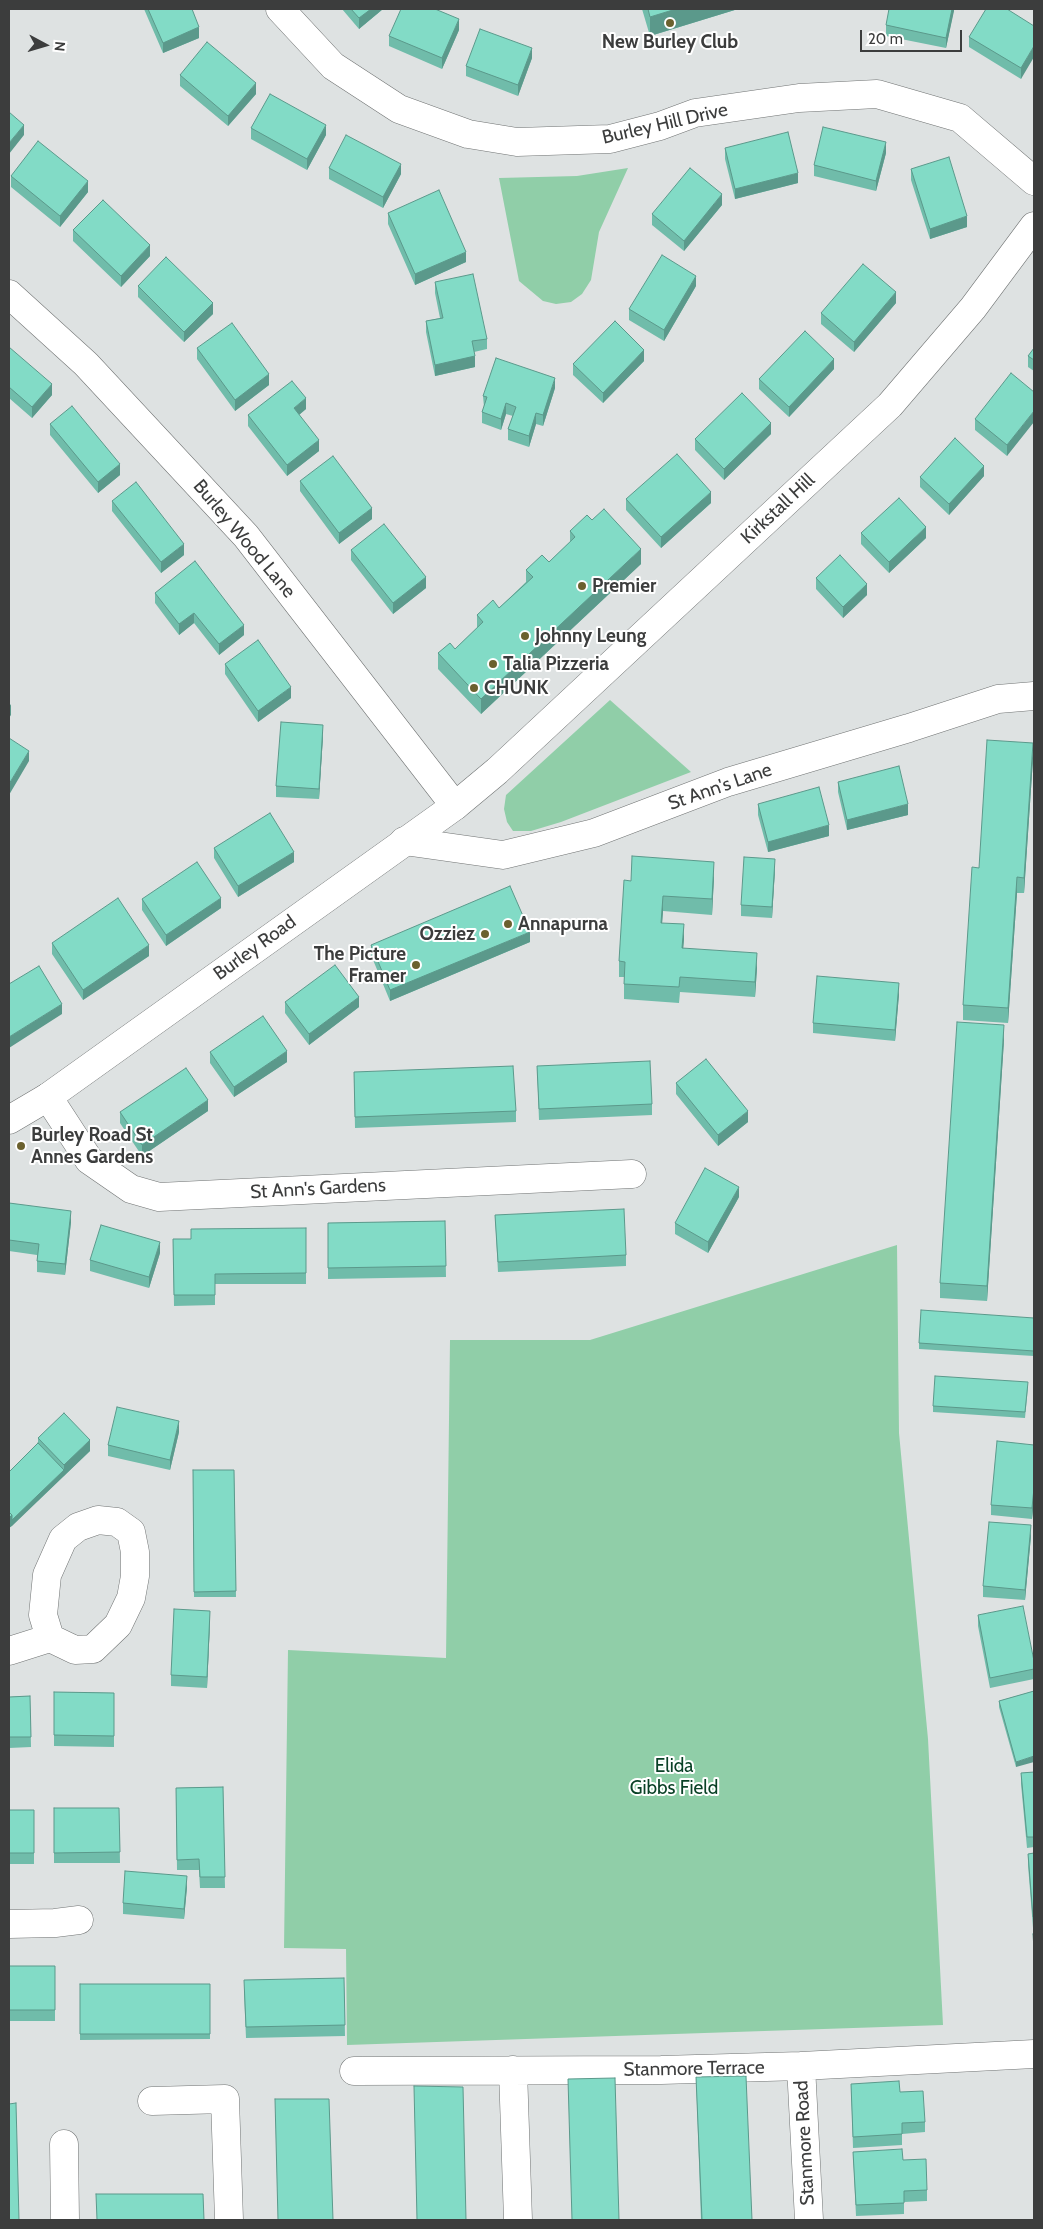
<!DOCTYPE html>
<html>
<head>
<meta charset="utf-8">
<style>
  body { margin:0 }
  #map { position:relative; width:1043px; height:2229px; overflow:hidden; background:#dee2e2; font-family:Cabin,sans-serif }
  canvas { display:block }
  .frame { position:absolute; inset:0; border:10px solid #3c3d3d; pointer-events:none }
  .north { position:absolute; left:20px; top:20px; width:50px; height:50px; -webkit-text-stroke:4px #fff; paint-order:stroke; rotate:96deg; font-size:14px; font-weight:700; line-height:20px; text-align:center; color:#3c3d3d }
  .north::after { content:''; display:block; margin:auto; width:18px; height:22px; background:#3c3d3d; clip-path:polygon(50% 0,100% 100%,50% 72%,0 100%) }
  .scale { position:absolute; left:860px; top:30px; width:102px; height:22px; box-sizing:border-box; border:2px solid #3c3d3d; border-top:0; padding-left:6px; font-size:15px; line-height:18px; white-space:nowrap; color:#3c3d3d; -webkit-text-stroke:4px #fff; paint-order:stroke }
</style>
</head>
<body>
<div id="map">
<canvas width="1043" height="2229"></canvas>
<div class="frame"></div>
<div class="north">N</div>
<div class="scale">20 m</div>
</div>
<script>
const c = document.querySelector('canvas').getContext('2d');
c.lineJoin = 'round';
function fill(path, color) { c.fillStyle = color; c.fill(path, 'evenodd'); }
const toPath = rows => new Path2D(rows.map(r => 'M' + r).join(''));
function strokePath(path, color, width, dash) { c.strokeStyle = color; c.lineWidth = width; c.lineCap = dash ? 'butt' : 'round'; c.setLineDash(dash || []); c.stroke(path); }
function label(font, color, halo, rows, align = 'center') {
  c.font = font + ' Cabin,sans-serif'; c.lineWidth = 4; c.setLineDash([]); c.textBaseline = 'middle'; c.strokeStyle = halo; c.fillStyle = color; for (const [text, x, y, turn = 0] of rows) {
    c.save(); c.translate(x, y); c.rotate((+turn || 0) * Math.PI / 180); c.textAlign = isNaN(turn) ? turn : align; if (halo) c.strokeText(text, 0, 0); c.fillText(text, 0, 0); c.restore();
  }
}
fill(toPath([
  [628,168,599,232,591,280,582,294,571,302,556,304,543,301,519,281,499,178,577,176],
  [610,700,691,772,561,822,531,831,513,831,507,822,504,809,506,795],
  [897,1245,899,1433,928,1739,943,2025,347,2045,346,1949,284,1948,288,1650,446,1658,450,1340,590,1340]
]), '#90cea8');
const street = toPath([
  [280,9,333,66,399,109,468,134,517,142,610,139,660,126,695,113,799,98,877,94,960,118,1034,181],
  [9,294,86,364,246,536,455,806],
  [404,841,503,855,594,833,728,782,909,728,998,699,1034,696],
  [48,1097,89,1160,131,1189,159,1197,632,1174],
  [9,1651,50,1638,75,1650,93,1649,118,1625,131,1598,135,1576,135,1552,131,1532,117,1522,98,1520,78,1527,63,1539,47,1575,43,1615,50,1638],
  [9,1924,55,1923,79,1920],
  [801,2066,809,2220],
  [513,2070,518,2220],
  [354,2071,661,2070,801,2066,1034,2054],
  [152,2101,225,2099,229,2220],
  [64,2144,65,2220]
]);
const secondary = toPath([
  [9,1120,48,1097,455,806,497,771,890,405,973,308,1034,226]
]);
strokePath(street, '#707373', 29);
strokePath(secondary, '#707373', 29);
strokePath(street, '#fff', 28);
strokePath(secondary, '#fff', 28);
fill(toPath([
  [144,9,192,9,199,38,163,53],
  [342,9,383,9,359,29],
  [642,9,738,9,650,36],
  [954,9,946,48,886,36,886,25],
  [1034,26,1021,79,969,47,969,37],
  [459,30,442,69,389,46,389,36],
  [532,58,518,96,466,76,466,66],
  [180,75,256,94,228,126,180,86],
  [251,128,326,135,307,170,251,139],
  [725,148,798,183,735,199,725,159],
  [886,153,876,191,814,176,814,165],
  [329,168,401,174,383,208,329,179],
  [911,169,967,227,930,239,911,180],
  [11,176,88,192,60,227,11,187],
  [722,205,684,251,652,225,652,214],
  [388,213,466,262,415,285,388,224],
  [73,230,150,256,121,287,73,241],
  [435,282,487,339,487,349,474,352,475,367,435,376,426,332,426,321,440,318,435,293],
  [138,286,213,314,184,342,138,297],
  [696,286,664,341,629,320,629,309],
  [896,303,854,352,821,324,821,313],
  [9,347,52,395,32,418,9,398],
  [197,348,269,385,235,411,197,359],
  [1034,348,1034,371,1028,367,1028,356],
  [644,361,603,403,573,375,573,364],
  [834,369,789,417,759,389,759,379],
  [555,388,543,426,536,424,529,447,508,440,508,429,513,416,506,414,501,430,482,423,482,412,484,407,483,396],
  [1034,392,1007,456,975,430,975,419],
  [306,409,299,415,319,451,287,476,248,426,248,415],
  [50,424,120,475,98,493,50,435],
  [771,434,724,480,695,450,695,439],
  [984,476,949,515,920,487,920,477],
  [300,481,372,519,339,544,300,491],
  [626,499,711,503,661,548,626,510],
  [112,501,184,555,161,573,112,511],
  [592,520,641,564,481,714,438,669,438,653,455,649,477,628,477,615,499,608,526,582,526,570,549,562,570,542,570,531],
  [861,533,926,538,889,573,861,544],
  [351,550,426,588,393,614,351,560],
  [816,578,867,595,843,618,816,589],
  [155,593,244,635,219,655,194,623,179,635,155,603],
  [225,664,291,698,258,722,225,674],
  [323,736,319,799,276,797,276,786],
  [1033,759,1024,893,1017,893,1008,1023,963,1020,963,1005,979,868],
  [838,782,908,815,847,830,838,792],
  [758,804,829,836,768,852,758,815],
  [214,848,294,862,238,897,214,858],
  [775,869,772,918,741,916,741,905],
  [714,877,712,915,663,911,662,923,684,939,683,948,757,968,755,997,680,992,679,1003,624,999,624,977,619,977,619,961,631,881],
  [142,899,221,908,166,946,142,910],
  [530,942,390,1001,371,955,371,945],
  [52,943,149,956,83,1000,52,954],
  [899,994,895,1041,813,1033,813,1023],
  [285,1002,359,1007,309,1045,285,1013],
  [1004,1040,987,1301,940,1298,940,1283],
  [210,1052,287,1062,234,1097,210,1063],
  [537,1066,652,1104,652,1115,539,1120],
  [354,1072,516,1111,516,1122,355,1128],
  [676,1083,748,1122,718,1146,676,1094],
  [208,1111,142,1156,120,1123,120,1112],
  [739,1197,708,1253,675,1234,675,1223],
  [9,1203,71,1222,65,1275,37,1272,37,1255,9,1251],
  [495,1215,626,1255,626,1266,498,1272],
  [445,1221,446,1277,328,1279,328,1223],
  [306,1228,306,1284,215,1284,215,1305,174,1306,173,1239,191,1239],
  [160,1253,149,1288,90,1271,90,1260],
  [1034,1318,1034,1356,919,1349,919,1343],
  [1028,1387,1025,1418,933,1412,933,1406],
  [179,1432,170,1470,108,1456,108,1445],
  [38,1438,90,1451,9,1528,38,1443],
  [1034,1445,1034,1499,1032,1519,991,1515,991,1505],
  [193,1470,234,1470,236,1597,194,1597],
  [1031,1536,1025,1600,983,1597,983,1586],
  [978,1615,1034,1661,1034,1679,990,1688,978,1626],
  [210,1622,207,1688,171,1686,171,1675],
  [1034,1691,1016,1767,999,1707,999,1701],
  [54,1692,114,1693,114,1747,54,1746],
  [30,1696,31,1747,9,1748,9,1697],
  [1034,1772,1034,1847,1027,1848,1021,1784,1021,1773],
  [223,1787,225,1888,200,1888,199,1870,177,1870,176,1788],
  [54,1808,119,1808,120,1863,54,1863],
  [9,1810,34,1810,34,1864,9,1864],
  [1034,1853,1034,1928,1033,1928,1028,1865,1028,1854],
  [187,1887,184,1919,123,1914,123,1903],
  [9,1966,55,1966,55,2021,9,2021],
  [344,1978,345,2036,246,2038,244,1991],
  [80,1984,210,1984,210,2039,80,2040],
  [696,2077,752,2220,701,2220],
  [851,2084,900,2092,925,2122,925,2132,902,2134,902,2145,853,2148],
  [853,2152,903,2160,927,2190,927,2201,904,2202,904,2214,856,2216]
]), '#70bcaa');
fill(toPath([
  [371,9,383,9,359,29,359,18],
  [676,9,738,9,650,36,650,17],
  [952,9,954,9,954,11,946,48,946,38],
  [459,19,459,30,442,69,442,58],
  [199,27,199,38,163,53,163,43],
  [1034,46,1034,57,1021,79,1021,68],
  [532,48,532,58,518,96,518,85],
  [256,83,256,94,228,126,228,116],
  [24,125,24,135,9,154,9,143],
  [326,125,326,135,307,170,307,159],
  [886,142,886,153,876,191,876,181],
  [401,164,401,174,383,208,383,197],
  [798,173,798,183,735,199,735,189],
  [88,181,88,192,60,227,60,216],
  [722,194,722,205,684,251,684,241],
  [967,216,967,227,930,239,930,229],
  [150,245,150,256,121,287,121,276],
  [466,252,466,262,415,285,415,274],
  [696,276,696,286,664,341,664,330],
  [896,292,896,303,854,352,854,342],
  [213,303,213,314,184,342,184,332],
  [644,350,644,361,603,403,603,393],
  [475,356,475,367,435,376,435,365],
  [834,359,834,369,789,417,789,407],
  [269,374,269,385,235,411,235,400],
  [555,378,555,388,543,426,543,415],
  [52,384,52,395,32,418,32,407],
  [306,398,306,409,294,419,294,408],
  [506,403,506,414,501,430,501,419],
  [1034,411,1034,422,1007,456,1007,445],
  [536,413,536,424,529,447,529,436],
  [771,423,771,434,724,480,724,469],
  [319,440,319,451,287,476,287,465],
  [120,464,120,475,98,493,98,482],
  [984,466,984,476,949,515,949,504],
  [711,492,711,503,661,548,661,537],
  [372,508,372,519,339,544,339,533],
  [926,527,926,538,889,573,889,562],
  [184,544,184,555,161,573,161,562],
  [641,549,641,564,481,714,481,699],
  [426,577,426,588,393,614,393,603],
  [867,584,867,595,843,618,843,607],
  [194,613,194,623,179,635,179,624],
  [244,625,244,635,219,655,219,644],
  [291,687,291,698,258,722,258,711],
  [11,704,11,715,9,718,9,707],
  [323,725,323,736,319,799,319,789],
  [1033,743,1033,759,1024,893,1024,878],
  [29,751,29,761,9,795,9,784],
  [908,804,908,815,847,830,847,820],
  [829,825,829,836,768,852,768,842],
  [294,852,294,862,238,897,238,886],
  [775,859,775,869,772,918,772,907],
  [714,862,714,877,712,915,712,899],
  [1017,877,1017,893,1008,1023,1008,1008],
  [663,896,663,911,661,938,661,923],
  [221,898,221,908,166,946,166,935],
  [684,924,684,939,682,963,682,948],
  [530,932,530,942,390,1001,390,990],
  [149,945,149,956,83,1000,83,990],
  [757,953,757,968,755,997,755,982],
  [899,983,899,994,895,1041,895,1030],
  [359,997,359,1007,309,1045,309,1034],
  [62,1004,62,1014,9,1048,9,1037],
  [1004,1025,1004,1040,987,1301,987,1286],
  [287,1051,287,1062,234,1097,234,1087],
  [208,1100,208,1111,142,1156,142,1145],
  [748,1111,748,1122,718,1146,718,1135],
  [739,1187,739,1197,708,1253,708,1242],
  [71,1211,71,1222,65,1275,65,1264],
  [160,1242,160,1253,149,1288,149,1277],
  [179,1421,179,1432,170,1470,170,1460],
  [90,1440,90,1451,12,1526,12,1520,64,1470,64,1465],
  [1034,1488,1034,1499,1032,1519,1032,1508],
  [12,1515,12,1526,9,1528,9,1518],
  [1031,1525,1031,1536,1025,1600,1025,1590],
  [210,1611,210,1622,207,1688,207,1677],
  [1034,1756,1034,1762,1016,1767,1016,1762],
  [187,1876,187,1887,184,1919,184,1909]
]), '#5b998b');
const building = toPath([
  [148,9,192,9,199,27,163,43,148,9],
  [351,9,371,9,359,18,351,9],
  [401,9,435,9,459,19,442,58,389,36,401,9],
  [648,9,676,9,650,17,648,9],
  [889,9,952,9,946,38,886,25,889,9],
  [986,9,1007,9,1034,26,1034,46,1021,68,969,37,986,9],
  [480,29,532,48,518,85,466,66,480,29],
  [207,42,256,83,228,116,180,75,207,42],
  [270,94,326,125,307,159,251,128,270,94],
  [9,112,24,125,9,143,9,112],
  [823,127,886,142,876,181,814,165,823,127],
  [788,132,798,173,735,189,725,148,788,132],
  [346,135,401,164,383,197,329,168,346,135],
  [38,141,88,181,60,216,11,176,38,141],
  [949,157,967,216,930,229,911,169,949,157],
  [690,168,722,194,684,241,652,214,690,168],
  [439,190,466,252,415,274,388,213,439,190],
  [103,200,150,245,121,276,73,230,103,200],
  [662,255,696,276,664,330,629,309,662,255],
  [166,257,213,303,184,332,138,286,166,257],
  [863,264,896,292,854,342,821,313,863,264],
  [473,274,487,339,472,341,475,356,435,365,426,321,443,318,435,282,473,274],
  [615,321,644,350,603,393,573,364,615,321],
  [232,323,269,374,235,400,197,348,232,323],
  [805,331,834,359,789,407,759,379,805,331],
  [9,347,52,384,32,407,9,387,9,347],
  [1034,348,1034,360,1028,356,1034,348],
  [496,358,555,378,543,415,536,413,529,436,508,429,516,407,506,403,501,419,482,412,487,397,483,396,496,358],
  [1011,373,1034,392,1034,411,1007,445,975,419,1011,373],
  [292,381,306,398,294,408,319,440,287,465,248,415,292,381],
  [742,393,771,423,724,469,695,439,742,393],
  [72,406,120,464,98,482,50,424,72,406],
  [955,438,984,466,949,504,920,477,955,438],
  [677,454,711,492,661,537,626,499,677,454],
  [333,456,372,508,339,533,300,481,333,456],
  [136,482,184,544,161,562,112,501,136,482],
  [899,498,926,527,889,562,861,533,899,498],
  [604,509,641,549,481,699,438,653,450,643,455,649,483,622,477,615,493,600,499,608,533,577,526,570,542,555,549,562,575,537,570,531,587,515,592,520,604,509],
  [384,524,426,577,393,603,351,550,384,524],
  [840,555,867,584,843,607,816,578,840,555],
  [195,561,244,625,219,644,194,613,179,624,155,593,195,561],
  [258,640,291,687,258,711,225,664,258,640],
  [281,722,323,725,319,789,276,786,281,722],
  [9,738,29,751,9,784,9,738],
  [987,740,1033,743,1024,878,1017,877,1008,1008,963,1005,972,867,979,868,987,740],
  [899,766,908,804,847,820,838,782,899,766],
  [819,787,829,825,768,842,758,804,819,787],
  [270,813,294,852,238,886,214,848,270,813],
  [632,856,714,862,712,899,663,896,661,923,684,924,682,948,757,953,755,982,680,977,679,987,624,984,625,962,619,961,624,880,631,881,632,856],
  [744,857,775,859,772,907,741,905,744,857],
  [197,862,221,898,166,935,142,899,197,862],
  [510,886,530,932,390,990,371,945,510,886],
  [118,898,149,945,83,990,52,943,118,898],
  [335,965,359,997,309,1034,285,1002,335,965],
  [39,966,62,1004,9,1037,9,984,39,966],
  [817,976,899,983,895,1030,813,1023,817,976],
  [263,1016,287,1051,234,1087,210,1052,263,1016],
  [957,1022,1004,1025,987,1286,940,1283,957,1022],
  [706,1059,748,1111,718,1135,676,1083,706,1059],
  [650,1061,652,1104,539,1109,537,1066,650,1061],
  [513,1066,516,1111,355,1117,354,1072,513,1066],
  [186,1068,208,1100,142,1145,120,1112,186,1068],
  [705,1168,739,1187,708,1242,675,1223,705,1168],
  [9,1203,71,1211,65,1264,37,1261,39,1244,9,1240,9,1203],
  [624,1209,626,1255,498,1262,495,1215,624,1209],
  [445,1221,446,1266,328,1268,328,1223,445,1221],
  [101,1225,160,1242,149,1277,90,1260,101,1225],
  [306,1228,306,1273,215,1274,215,1295,174,1295,173,1239,191,1239,191,1229,306,1228],
  [921,1310,1034,1318,1034,1351,919,1343,921,1310],
  [935,1376,1028,1382,1025,1412,933,1406,935,1376],
  [117,1407,179,1421,170,1460,108,1445,117,1407],
  [64,1413,90,1440,64,1465,38,1438,64,1413],
  [997,1441,1034,1445,1034,1488,1032,1508,991,1505,997,1441],
  [38,1443,64,1470,12,1520,12,1515,9,1512,9,1472,38,1443],
  [193,1470,234,1470,236,1591,194,1592,193,1470],
  [9,1512,12,1515,9,1518,9,1512],
  [989,1522,1031,1525,1025,1590,983,1586,989,1522],
  [1023,1606,1034,1661,1034,1669,990,1678,978,1615,1023,1606],
  [174,1609,210,1611,207,1677,171,1675,174,1609],
  [1034,1691,1034,1756,1016,1762,999,1701,1034,1691],
  [54,1692,114,1693,114,1736,54,1735,54,1692],
  [30,1696,31,1737,9,1737,9,1697,30,1696],
  [1034,1772,1034,1837,1027,1837,1021,1773,1034,1772],
  [223,1787,225,1877,200,1877,199,1859,177,1860,176,1788,223,1787],
  [54,1808,119,1808,120,1852,54,1853,54,1808],
  [9,1810,34,1810,34,1853,9,1853,9,1810],
  [1034,1853,1034,1917,1033,1917,1028,1854,1034,1853],
  [125,1871,187,1876,184,1909,123,1903,125,1871],
  [1033,1934,1034,1934,1034,1949,1033,1934],
  [9,1966,55,1966,55,2010,9,2010,9,1966],
  [344,1978,345,2025,246,2027,244,1980,344,1978],
  [80,1984,210,1984,210,2034,80,2034,80,1984],
  [746,2076,752,2220,702,2220,696,2077,746,2076],
  [615,2078,619,2220,572,2220,568,2079,615,2078],
  [899,2081,900,2092,923,2091,925,2122,902,2123,902,2134,853,2137,851,2084,899,2081],
  [414,2086,463,2087,466,2220,417,2220,414,2086],
  [275,2099,329,2099,333,2220,278,2220,275,2099],
  [16,2103,19,2220,9,2220,9,2104,16,2103],
  [902,2149,903,2160,926,2159,927,2190,904,2191,904,2203,856,2205,853,2152,902,2149],
  [96,2194,203,2194,204,2220,97,2220,96,2194]
]);
fill(building, '#82dbc6');
strokePath(building, '#5b998b', 1);
for (const [x, y, r, color] of [
  [670,23,5,"#6b612e"],
  [582,586,5,"#6b612e"],
  [525,636,5,"#6b612e"],
  [493,664,5,"#6b612e"],
  [474,688,5,"#6b612e"],
  [508,924,5,"#6b612e"],
  [485,934,5,"#6b612e"],
  [416,965,5,"#6b612e"],
  [21,1146,5,"#6b612e"]
]) { const dot = new Path2D(); dot.arc(x, y, r, 0, 2 * Math.PI); c.fillStyle = color; c.fill(dot); strokePath(dot, '#fff', 2); }
label('bold 19px', '#3c3d3d', '#fff', [
  ["New Burley Club",670,42,"center"],
  ["Premier",592,586],
  ["Johnny Leung",535,636],
  ["Talia Pizzeria",503,664],
  ["CHUNK",484,688],
  ["Annapurna",518,924],
  ["Ozziez",475,934,"right"],
  ["The Picture",406,954,"right"],
  ["Framer",406,976,"right"],
  ["Burley Road St",31,1135],
  ["Annes Gardens",31,1157]
], 'left');
label('19px', '#3c3d3d', '#fff', [
  ["Burley Hill Drive",665,124,-13],
  ["Kirkstall Hill",778,509,-43],
  ["Burley Wood Lane",244,539,50],
  ["St Ann's Lane",720,787,-19],
  ["Burley Road",255,948,-36],
  ["St Ann's Gardens",318,1189,-3],
  ["Stanmore Terrace",694,2069,-1],
  ["Stanmore Road",805,2143,-93]
]);
label('19px', '#094126', '#fff', [
  ["Elida",674,1766],
  ["Gibbs Field",674,1788]
]);
</script>
</body>
</html>
